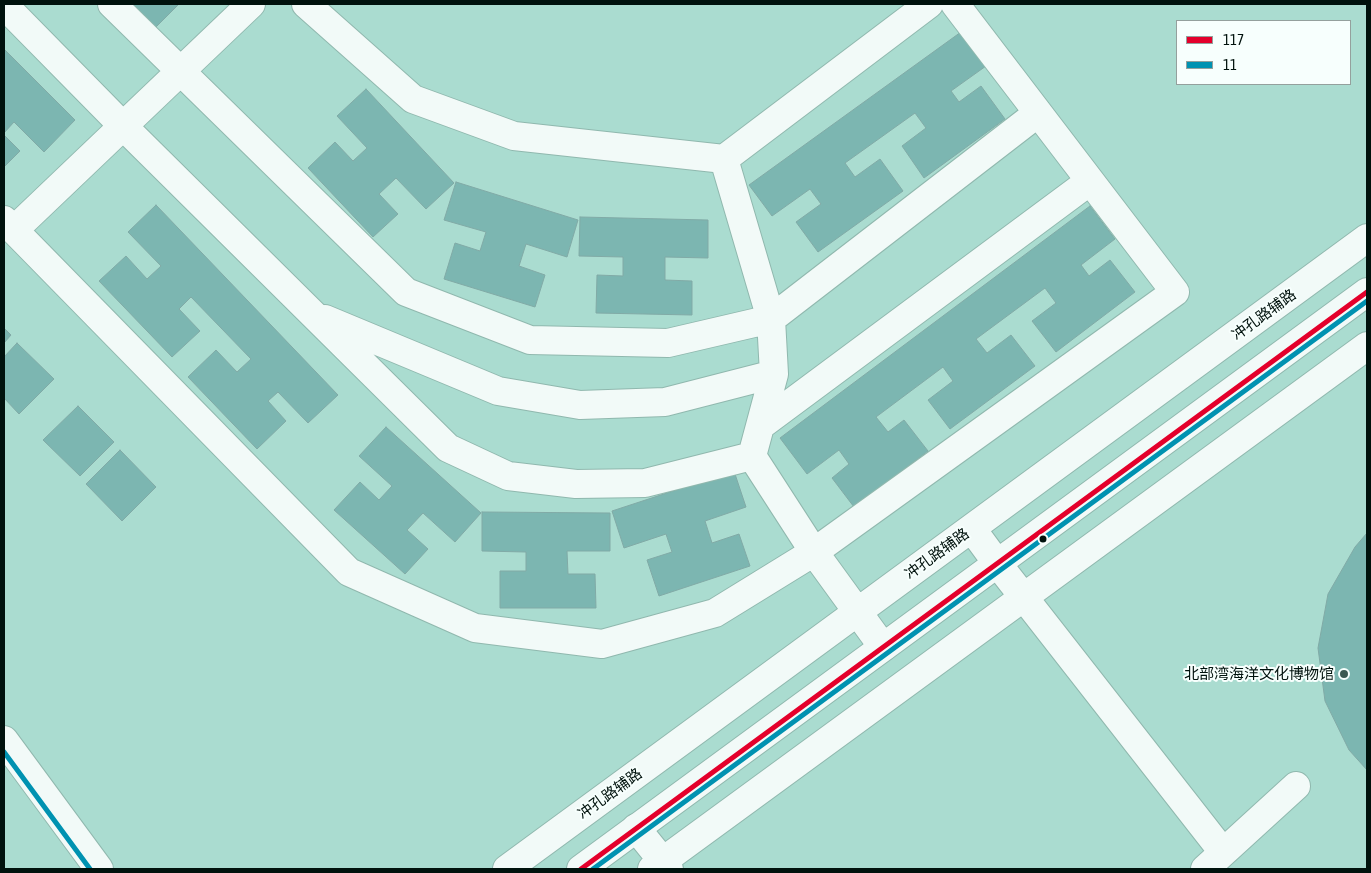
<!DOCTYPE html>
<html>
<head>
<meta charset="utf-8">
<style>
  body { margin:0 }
  #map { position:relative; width:1371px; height:873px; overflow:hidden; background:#aadcd0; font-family:"Asap Condensed",sans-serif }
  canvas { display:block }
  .frame { position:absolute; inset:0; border:5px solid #00120d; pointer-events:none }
  .legend { position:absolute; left:1176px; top:20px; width:175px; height:65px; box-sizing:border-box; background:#f7fffd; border:1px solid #94a09d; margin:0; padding:6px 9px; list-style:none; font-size:15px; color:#00120d }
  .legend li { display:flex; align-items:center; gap:10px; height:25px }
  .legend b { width:25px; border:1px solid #94a09d }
</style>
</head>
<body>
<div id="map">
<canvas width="1371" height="873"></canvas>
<div class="frame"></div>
<ul class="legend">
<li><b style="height:6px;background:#e4002b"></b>117</li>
<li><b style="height:6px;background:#0092b1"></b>11</li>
</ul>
</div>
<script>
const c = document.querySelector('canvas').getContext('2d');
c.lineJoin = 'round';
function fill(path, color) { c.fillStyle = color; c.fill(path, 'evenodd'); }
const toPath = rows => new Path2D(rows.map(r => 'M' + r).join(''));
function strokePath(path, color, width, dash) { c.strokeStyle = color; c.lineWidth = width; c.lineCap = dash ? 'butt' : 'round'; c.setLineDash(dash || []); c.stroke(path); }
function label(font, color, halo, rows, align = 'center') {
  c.font = font + ' "Asap Condensed","Noto Sans SC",sans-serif'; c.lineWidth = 4; c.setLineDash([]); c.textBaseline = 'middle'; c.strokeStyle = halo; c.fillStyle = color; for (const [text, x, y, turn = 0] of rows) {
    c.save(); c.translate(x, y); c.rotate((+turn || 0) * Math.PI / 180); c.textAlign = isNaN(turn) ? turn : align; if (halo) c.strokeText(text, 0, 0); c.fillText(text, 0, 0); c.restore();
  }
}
const building = toPath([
  [126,4,179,4,153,30,126,4],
  [961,32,986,66,951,91,959,102,981,86,1005,119,924,178,902,146,926,128,915,113,845,163,855,177,880,159,903,191,818,252,796,222,821,204,810,189,772,216,749,185,961,32],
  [4,49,75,120,44,152,14,122,4,133,4,49],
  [366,89,454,183,426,209,396,178,379,194,398,214,373,237,308,168,335,142,353,161,367,148,337,116,366,89],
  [4,135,20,151,4,167,4,135],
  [456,182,578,220,567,257,526,244,519,266,545,275,535,307,444,279,455,243,480,251,486,232,444,220,456,182],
  [156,205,338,395,308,423,278,392,268,401,286,421,257,449,188,377,216,350,237,372,251,359,191,297,179,309,200,331,172,357,99,281,126,256,147,279,161,266,128,232,156,205],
  [1090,206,1115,239,1081,265,1089,276,1110,260,1135,292,1056,352,1032,321,1056,303,1045,288,976,339,987,353,1011,335,1035,366,950,429,928,400,953,381,943,367,876,417,888,432,904,420,928,451,854,507,832,478,849,464,839,450,807,474,780,438,1090,206],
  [580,217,708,220,708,258,665,257,665,280,692,281,692,315,596,313,597,275,623,276,623,257,579,256,580,217],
  [4,328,11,335,4,343,4,328],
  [17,343,54,379,19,414,4,398,4,357,17,343],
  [78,406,114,442,80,476,43,440,78,406],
  [386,427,481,513,455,542,423,513,407,530,428,549,405,574,334,510,360,482,379,500,392,486,359,456,386,427],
  [120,450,156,487,122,521,86,484,120,450],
  [734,471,746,507,705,521,712,543,739,534,750,566,659,596,647,560,672,552,666,534,624,548,612,511,734,471],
  [482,512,610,513,610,551,567,551,568,574,595,574,596,608,500,608,500,571,526,571,526,552,482,551,482,512],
  [1367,533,1367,770,1349,750,1325,701,1318,648,1328,594,1355,547,1367,533]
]);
fill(building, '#7cb6b1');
strokePath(building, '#81aaa6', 1);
const minor = toPath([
  [112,4,406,292,530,340,668,343,771,319,1038,113],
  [306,4,413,99,514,136,724,159,929,4],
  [4,5,123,126,448,448,508,476,576,484,645,483,752,456],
  [724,159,771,319,774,374,752,456,814,552,883,647],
  [4,220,349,572,475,628,602,644,715,613,814,552,1175,292,955,4],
  [14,230,251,4],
  [325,319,498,391,580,405,665,402,774,374],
  [760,426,1090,181],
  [972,529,997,563,1223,852],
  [636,828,669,869],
  [507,869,1367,238],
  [652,869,1367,346],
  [1205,869,1296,786]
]);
const major = toPath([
  [4,740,99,869],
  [581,869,1367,292]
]);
strokePath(minor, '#90b8ae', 30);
strokePath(major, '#90b8ae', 30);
strokePath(minor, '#f2faf8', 28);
strokePath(major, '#f2faf8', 28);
strokePath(toPath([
  [581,869,1367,292]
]), '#e4002b', 5);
strokePath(toPath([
  [4,752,90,869],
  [593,869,1367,301]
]), '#0092b1', 5);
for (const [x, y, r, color] of [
  [1043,539,4.5,"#00120d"],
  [1344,674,5,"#3b5951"]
]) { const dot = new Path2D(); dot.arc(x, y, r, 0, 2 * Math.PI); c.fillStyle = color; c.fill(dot); strokePath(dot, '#f7fffd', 2); }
label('15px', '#00120d', '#f7fffd', [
  ["冲孔路辅路",1264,315,-36],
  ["冲孔路辅路",937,554,-36],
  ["冲孔路辅路",610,794,-36]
]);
label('15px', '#00120d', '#f7fffd', [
  ["北部湾海洋文化博物馆",1334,674]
], 'right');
</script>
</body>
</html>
